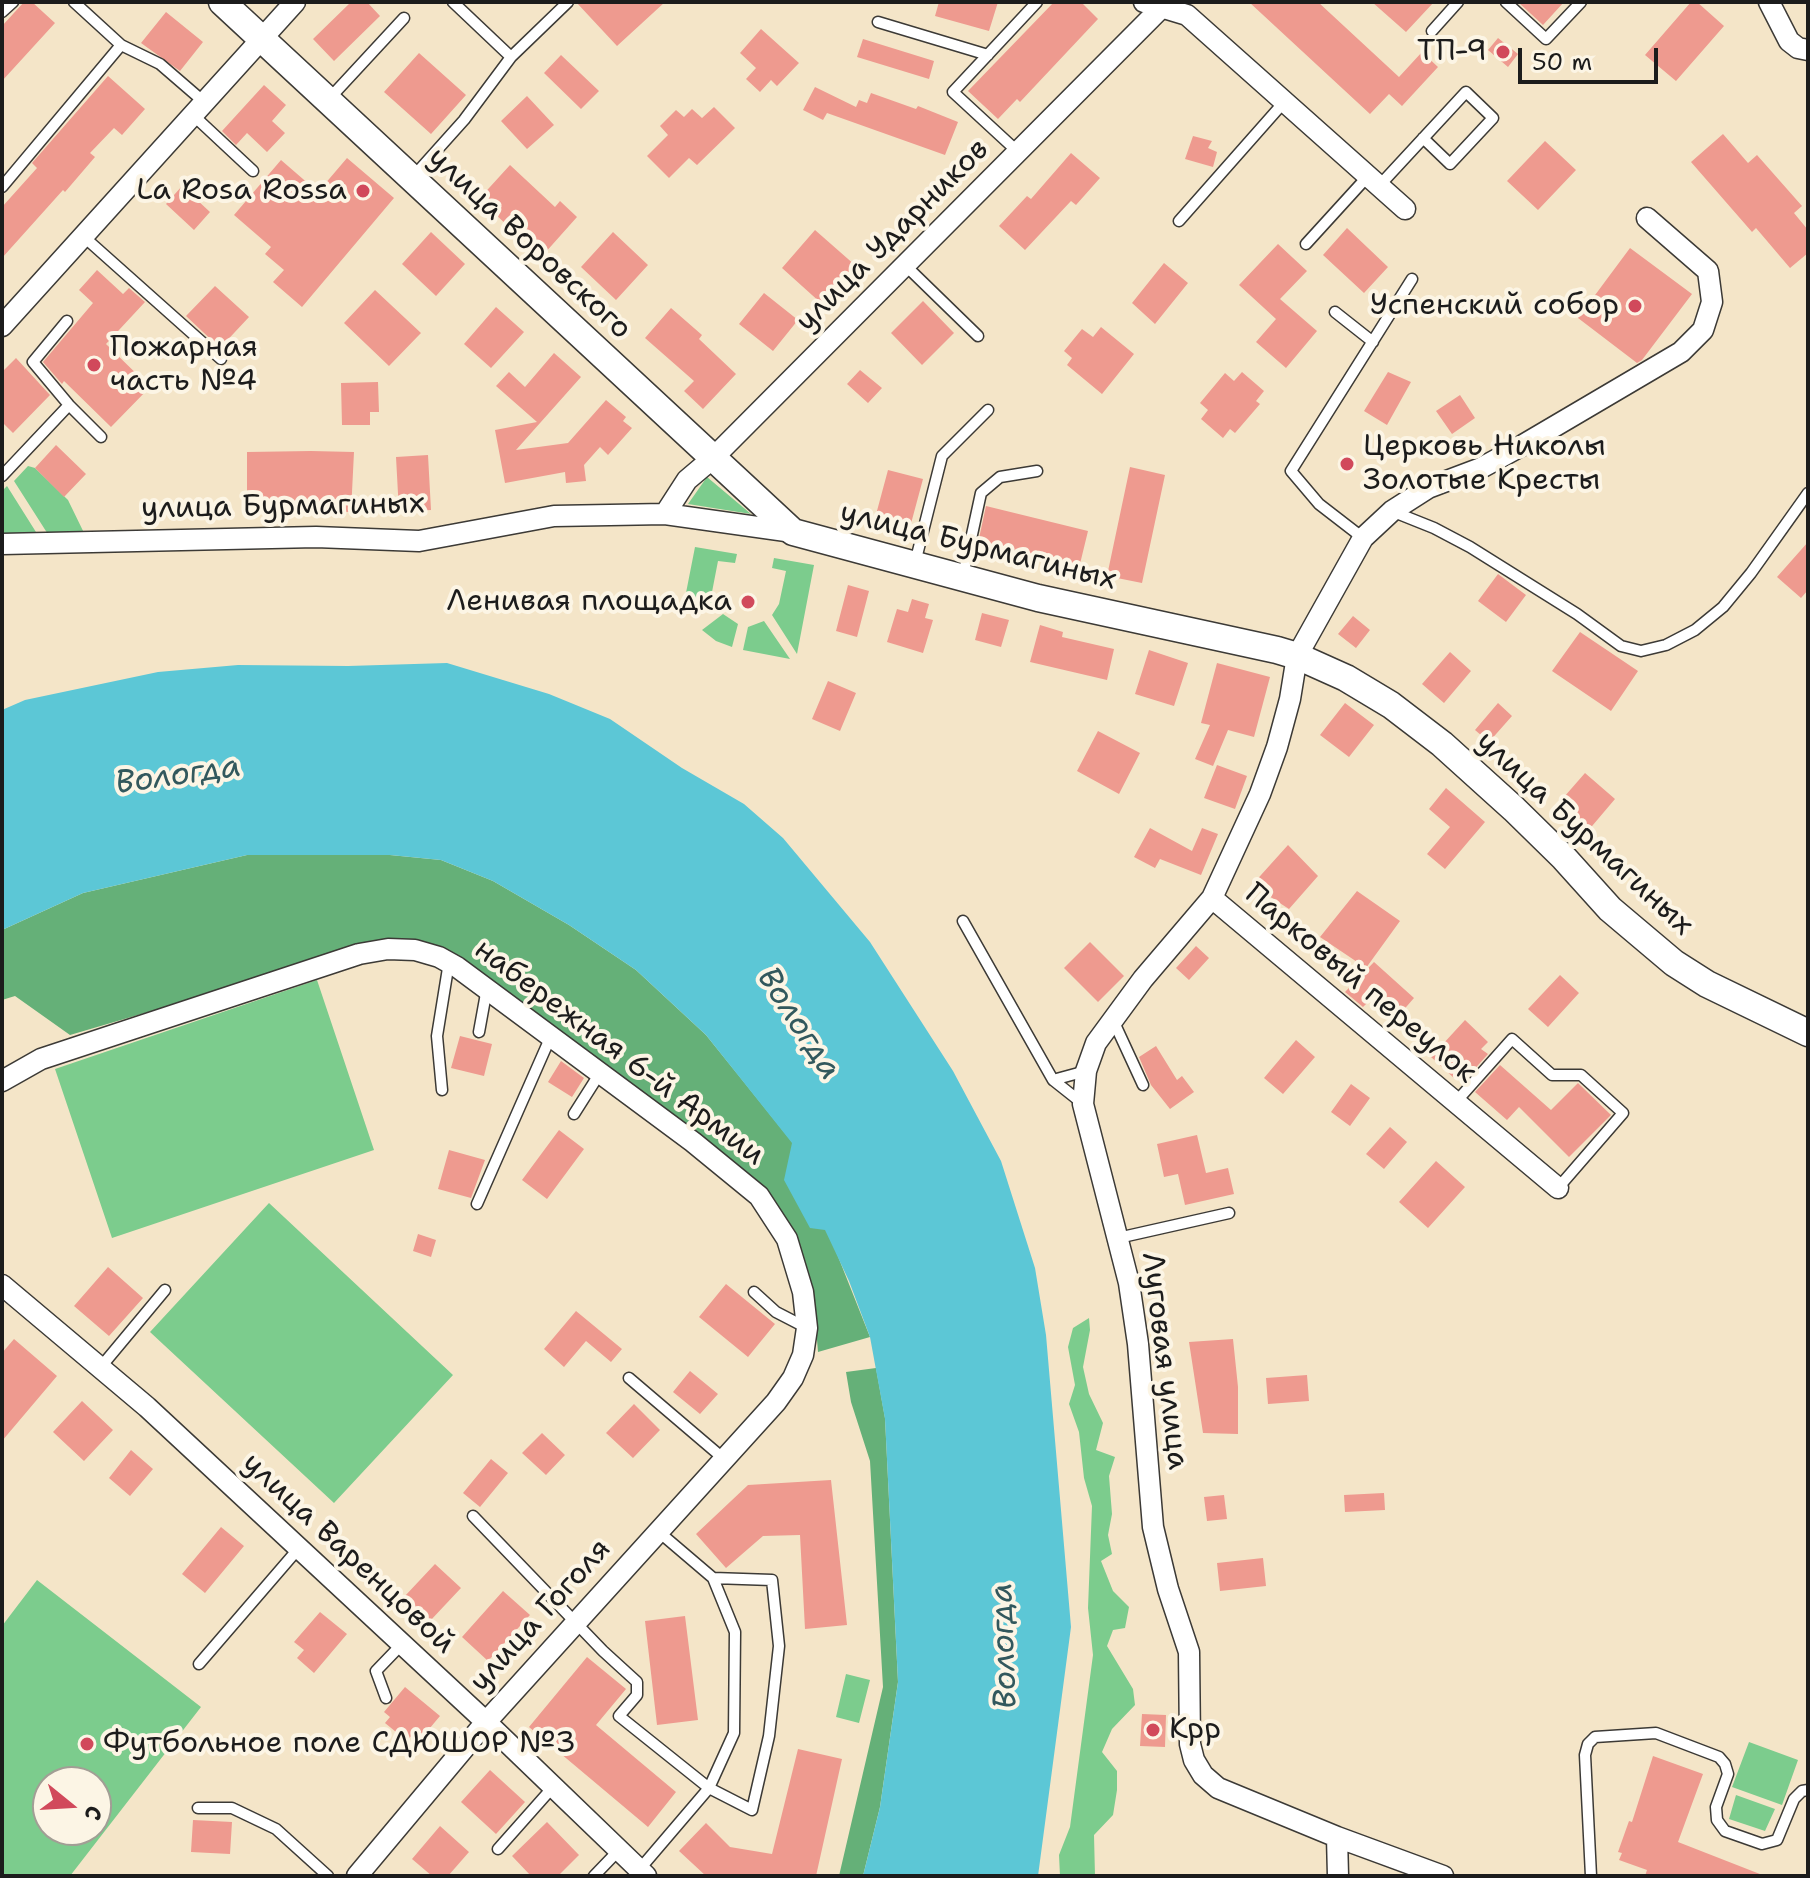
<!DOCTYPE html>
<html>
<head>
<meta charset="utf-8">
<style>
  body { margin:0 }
  #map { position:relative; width:1810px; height:1878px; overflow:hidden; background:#f4e5c8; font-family:"Shantell Sans",sans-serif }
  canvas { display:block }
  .frame { position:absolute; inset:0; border:4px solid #1c1c1c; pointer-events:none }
  .north { position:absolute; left:32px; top:1766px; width:80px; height:80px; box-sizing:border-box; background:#fcf5e5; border:2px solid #a29e95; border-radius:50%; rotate:108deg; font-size:22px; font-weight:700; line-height:32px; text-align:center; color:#1c1c1c }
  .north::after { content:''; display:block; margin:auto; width:28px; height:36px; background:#d1495b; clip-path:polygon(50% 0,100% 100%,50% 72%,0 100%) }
  .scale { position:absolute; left:1518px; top:48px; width:140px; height:36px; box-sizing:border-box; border:4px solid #1c1c1c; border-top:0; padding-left:10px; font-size:24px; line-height:28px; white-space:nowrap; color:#1c1c1c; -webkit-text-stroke:6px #fcf5e5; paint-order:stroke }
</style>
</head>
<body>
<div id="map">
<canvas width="1810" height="1878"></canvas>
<div class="frame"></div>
<div class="north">С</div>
<div class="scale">50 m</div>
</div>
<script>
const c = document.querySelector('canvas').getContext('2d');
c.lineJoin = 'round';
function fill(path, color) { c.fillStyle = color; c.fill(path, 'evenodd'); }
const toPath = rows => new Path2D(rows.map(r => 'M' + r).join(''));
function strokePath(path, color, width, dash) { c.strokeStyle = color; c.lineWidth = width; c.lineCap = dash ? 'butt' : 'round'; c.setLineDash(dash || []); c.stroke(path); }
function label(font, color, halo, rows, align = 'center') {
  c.font = font + ' "Shantell Sans",sans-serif'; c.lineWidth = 8; c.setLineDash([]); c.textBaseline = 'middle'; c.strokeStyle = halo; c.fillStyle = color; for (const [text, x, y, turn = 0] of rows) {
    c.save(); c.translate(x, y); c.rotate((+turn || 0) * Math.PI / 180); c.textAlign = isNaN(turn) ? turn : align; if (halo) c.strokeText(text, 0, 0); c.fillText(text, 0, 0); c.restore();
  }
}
fill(toPath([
  [28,466,35,468,68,500,86,537,51,539,14,481],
  [707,477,751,514,688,504],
  [7,486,41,540,2,540,2,491],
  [695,547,737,554,735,563,718,561,712,592,716,603,694,618,685,598],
  [774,558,814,565,797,654,772,615,779,604,786,571,772,568],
  [723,614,738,624,732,647,716,641,702,630],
  [764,621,790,659,743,650,748,627],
  [317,980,374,1150,112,1238,55,1069],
  [269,1203,453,1375,334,1503,150,1332],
  [1089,1318,1090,1330,1083,1367,1089,1394,1103,1423,1096,1450,1115,1457,1109,1476,1112,1514,1108,1535,1112,1554,1101,1561,1113,1591,1129,1607,1125,1628,1113,1630,1107,1646,1133,1689,1135,1705,1112,1729,1102,1752,1117,1771,1117,1790,1113,1815,1094,1835,1095,1876,1060,1876,1059,1855,1070,1827,1093,1655,1088,1608,1092,1506,1084,1478,1079,1432,1069,1404,1075,1385,1068,1347,1073,1328],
  [37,1580,201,1707,70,1876,2,1876,2,1626],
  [48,1782,96,1782,96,1830,48,1830],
  [846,1674,870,1680,859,1723,836,1717],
  [1749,1742,1798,1760,1782,1805,1732,1787],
  [1736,1795,1775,1809,1765,1831,1729,1819]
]), '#7ccc8d');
fill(toPath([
  [247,855,390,855,441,860,493,881,569,925,636,970,706,1035,793,1143,870,1337,818,1352,814,1305,805,1270,698,1136,464,959,441,947,233,987,70,1035,15,996,2,1000,2,930,83,893],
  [876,1368,885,1418,898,1682,880,1807,863,1876,839,1876,883,1687,870,1461,851,1402,846,1372]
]), '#65b078');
fill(toPath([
  [447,663,549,694,610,719,682,768,744,804,783,838,870,942,953,1071,1001,1161,1035,1268,1046,1335,1071,1627,1038,1876,863,1876,880,1807,898,1682,885,1419,870,1337,849,1281,825,1230,810,1228,784,1180,792,1143,706,1035,636,970,569,925,493,881,441,860,390,855,247,855,83,893,2,930,2,710,25,700,158,672,238,665,348,666]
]), '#5cc7d6');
fill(toPath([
  [24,2,32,2,55,23,2,81,2,26],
  [351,2,367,2,380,16,334,61,313,39],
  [576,2,665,2,617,46],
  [939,2,998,2,989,31,935,16],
  [1054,2,1081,2,1098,19,1020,102,1017,99,998,119,968,91],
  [1249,2,1318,2,1399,77,1422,52,1438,67,1402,106,1389,94,1370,114],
  [1372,2,1434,2,1406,32],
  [1518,2,1564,2,1543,25],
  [1691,2,1697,2,1724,26,1676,81,1645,55],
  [166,12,203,42,180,71,141,43],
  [761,29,799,63,777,86,771,80,760,92,746,79,756,68,740,53],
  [1498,38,1518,54,1508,67,1488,50],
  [863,39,934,61,929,79,857,57],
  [419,53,466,95,431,134,384,92],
  [561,55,599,91,581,109,544,73],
  [108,76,145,109,122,135,114,128,90,153,95,157,65,192,63,190,2,258,2,207,37,168,32,163],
  [264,85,286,105,272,121,285,133,267,152,247,133,236,145,222,131],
  [815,87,856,107,859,100,867,103,871,93,916,109,918,106,958,122,945,155,827,113,823,120,803,110],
  [527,96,554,125,527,149,501,121],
  [714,107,735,128,697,165,689,158,669,178,647,156,668,135,660,126,676,110,684,117,692,109,702,118],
  [1723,134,1748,163,1757,155,1802,206,1794,213,1808,230,1808,253,1790,268,1756,228,1752,232,1691,162],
  [1193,136,1212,141,1208,148,1217,152,1213,167,1185,159],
  [1545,141,1576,170,1538,210,1507,181],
  [1071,153,1100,178,1076,205,1071,201,1025,250,999,226,1027,196,1031,199],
  [347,158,394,198,302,307,273,282,284,270,265,254,271,247,234,215,281,160,318,192],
  [510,165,555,207,560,201,577,217,544,254,511,224,509,227,479,199],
  [182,186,210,212,194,230,166,204],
  [1347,228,1388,267,1364,293,1323,255],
  [815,230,856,266,822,304,782,268],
  [431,232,465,264,436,296,402,264],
  [613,232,648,265,616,300,581,267],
  [1278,244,1307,271,1280,299,1317,331,1286,368,1256,342,1276,319,1239,285],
  [1630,248,1692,294,1642,360,1637,363,1578,318],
  [1164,263,1188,283,1155,324,1132,303],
  [97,270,123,294,129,288,145,302,106,344,150,387,111,427,64,381,62,384,43,362,93,303,79,290],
  [215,286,249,317,220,348,186,316],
  [375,290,421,333,389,366,344,323],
  [764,293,798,320,773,351,739,324],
  [923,301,954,333,922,365,891,333],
  [496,307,524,332,491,368,464,344],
  [671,308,702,335,699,339,736,374,703,409,684,391,694,381,645,338],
  [1101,327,1134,354,1102,394,1067,365,1072,358,1064,351,1082,329,1093,337],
  [554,353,581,377,516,450,568,443,606,400,626,417,623,421,632,428,608,455,600,447,584,465,586,481,566,483,565,472,505,483,495,430,537,422,496,386,509,372,525,387],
  [16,358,50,395,13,433,2,422,2,372],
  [860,370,882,388,868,403,847,384],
  [1242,372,1264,391,1256,401,1260,404,1235,433,1230,429,1223,438,1201,419,1208,410,1200,403,1225,373,1234,381],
  [1388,372,1411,382,1387,425,1364,411],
  [378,382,379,412,370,412,370,425,342,425,341,383],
  [1460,395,1475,418,1452,434,1436,411],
  [56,445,86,474,64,497,35,468],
  [311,451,354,452,351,512,310,511,310,505,247,505,247,452],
  [428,455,431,510,399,512,396,457],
  [1130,467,1165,475,1142,583,1107,576],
  [888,470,923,479,909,531,874,522],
  [986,506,1088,531,1079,568,978,543],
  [1808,542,1808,590,1801,598,1777,577],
  [1498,574,1526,595,1506,622,1478,601],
  [848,585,869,591,857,637,836,631],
  [912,599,929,604,925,618,933,620,923,653,887,642,897,609,908,612],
  [982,613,1009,620,1001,647,975,640],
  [1353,616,1370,630,1356,648,1338,634],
  [1040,625,1063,632,1062,637,1114,649,1107,680,1030,662],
  [1580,632,1638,671,1611,711,1552,671],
  [1149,650,1188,663,1174,706,1135,694],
  [1450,652,1471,671,1444,703,1422,684],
  [1217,663,1270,677,1254,737,1228,730,1213,766,1195,759,1210,725,1201,723],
  [828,681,856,693,840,731,812,719],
  [1345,703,1374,725,1349,757,1320,735],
  [1498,703,1512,716,1489,742,1475,730],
  [1098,731,1140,753,1119,794,1077,771],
  [1217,765,1247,776,1235,809,1204,798],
  [1585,773,1615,799,1587,832,1557,805],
  [1446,788,1485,822,1445,869,1427,854,1450,827,1429,809],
  [1150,828,1192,851,1202,828,1218,834,1201,875,1160,859,1155,868,1134,857],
  [1288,845,1318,876,1289,909,1252,885],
  [1357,891,1400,921,1366,968,1320,937],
  [1090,942,1124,976,1098,1002,1064,968],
  [1196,946,1209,958,1189,980,1176,968],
  [1374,962,1414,998,1393,1022,1369,1001,1363,1007,1345,992],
  [1560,975,1579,993,1548,1027,1528,1009],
  [1465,1020,1488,1042,1481,1049,1488,1054,1463,1082,1456,1075,1454,1078,1431,1057],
  [460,1036,492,1044,484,1076,451,1068],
  [1296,1040,1315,1057,1283,1094,1264,1078],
  [1156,1046,1177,1080,1182,1076,1194,1092,1170,1109,1151,1085,1139,1057],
  [561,1061,584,1078,572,1097,548,1082],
  [1500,1065,1551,1110,1578,1083,1611,1115,1569,1157,1519,1107,1507,1120,1475,1092],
  [1351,1084,1370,1098,1350,1126,1331,1112],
  [1390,1127,1407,1142,1384,1169,1366,1154],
  [559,1130,584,1149,547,1199,522,1180],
  [1197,1135,1206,1173,1228,1168,1234,1194,1185,1205,1178,1174,1164,1177,1157,1144],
  [449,1150,485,1160,471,1198,438,1189],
  [1436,1161,1465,1187,1428,1228,1399,1202],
  [418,1234,436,1240,431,1257,413,1251],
  [108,1267,143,1298,109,1336,74,1306],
  [726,1284,775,1324,748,1357,699,1317],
  [576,1311,622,1349,611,1362,586,1341,564,1367,544,1349],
  [14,1339,57,1376,2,1441,2,1353],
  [1233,1339,1238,1387,1238,1434,1203,1433,1189,1342],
  [690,1371,718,1394,700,1414,673,1392],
  [1307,1375,1309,1401,1268,1404,1266,1378],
  [82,1401,113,1430,84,1461,53,1432],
  [634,1404,660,1430,633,1458,606,1433],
  [542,1433,565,1455,546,1475,522,1453],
  [131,1450,153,1469,130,1496,109,1478],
  [491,1459,508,1473,480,1507,463,1493],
  [831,1480,847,1625,805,1629,800,1535,763,1536,726,1568,696,1534,748,1485],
  [1384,1493,1385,1510,1345,1512,1344,1495],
  [1224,1495,1227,1519,1207,1521,1204,1497],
  [221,1527,244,1546,205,1593,182,1574],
  [1263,1558,1266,1586,1220,1591,1217,1563],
  [435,1564,461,1588,430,1621,404,1597],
  [503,1591,530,1615,488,1661,462,1637],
  [320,1612,347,1634,314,1673,297,1658,304,1650,294,1642],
  [685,1616,698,1720,657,1725,645,1621],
  [587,1657,626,1689,596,1725,676,1792,648,1827,529,1727],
  [405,1687,440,1716,419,1741,412,1735,407,1741,385,1723,390,1717,384,1712],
  [1142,1714,1166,1715,1165,1747,1140,1746],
  [798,1749,842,1759,816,1876,706,1876,679,1851,706,1823,730,1847,772,1854],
  [1653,1756,1703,1774,1678,1842,1765,1876,1645,1876,1647,1870,1619,1860,1622,1853,1618,1852,1629,1821,1632,1822],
  [490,1770,525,1802,496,1834,461,1802],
  [193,1820,232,1822,230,1854,191,1852],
  [547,1822,579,1855,558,1876,531,1876,512,1856],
  [440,1826,469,1852,448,1876,432,1876,412,1859]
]), '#ee9a8f');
const service = toPath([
  [74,2,121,45,160,64,204,102],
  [453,2,511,57],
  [1506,2,1546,39,1581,2],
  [2,12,13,2],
  [878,22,988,55],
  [1432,31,1458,2],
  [329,99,404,18],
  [193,115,253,171],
  [1018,152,953,92,1037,2],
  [412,178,464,120,511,57,568,2],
  [1379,186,1466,92,1493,118,1450,164,1423,138],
  [2,187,121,45],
  [1179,221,1285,101],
  [83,236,221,359],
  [1306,244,1368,176],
  [905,265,978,336],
  [1335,312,1373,342],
  [67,321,33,362,69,405,101,437],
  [2,476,69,405],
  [1394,512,1434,528,1470,547,1577,614,1621,646,1641,651,1666,645,1695,630,1723,607,1751,573,1808,493],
  [1363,538,1319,504,1291,471,1412,279],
  [915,563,942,456,988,410],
  [963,576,981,493,1000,477,1037,471],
  [963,921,1053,1080,1086,1071],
  [1113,1020,1143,1085],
  [479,1032,487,988],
  [1053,1080,1082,1103],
  [442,1090,437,1036,449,962],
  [1455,1103,1512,1039,1552,1075,1581,1075,1623,1113,1558,1188],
  [574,1114,600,1073],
  [477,1204,551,1036],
  [1118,1238,1229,1213],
  [754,1292,776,1312,807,1328],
  [100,1368,165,1290],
  [629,1378,724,1459],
  [473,1516,603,1651,637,1682,637,1695,619,1716,709,1788,752,1810,769,1736,779,1646,772,1580,713,1578],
  [199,1664,299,1548],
  [386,1698,376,1671,402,1644],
  [198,1808,232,1808,276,1829,328,1876],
  [498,1849,553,1787],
  [639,1870,709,1788,734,1733,735,1632,713,1578,659,1532],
  [594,1876,619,1850],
  [1591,1876,1585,1755,1588,1744,1595,1737,1656,1733,1719,1757,1725,1764,1728,1774,1716,1807,1717,1820,1725,1831,1762,1844,1777,1840,1794,1799,1802,1791,1808,1790]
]);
const minor = toPath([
  [1144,2,1187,15,1405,209],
  [1769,2,1789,41,1798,48,1808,50],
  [2,326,295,2],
  [665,514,687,480,713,458,1167,2],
  [2,544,316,537,419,541,554,516,665,514,793,532],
  [1212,898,1143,979,1096,1043,1086,1071,1083,1104,1129,1283,1138,1344,1153,1527,1168,1589,1189,1652,1190,1744,1194,1760,1203,1775,1218,1788,1337,1837,1443,1876],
  [2,1081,41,1059,359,954,388,949,415,950,439,957,457,967,693,1142,759,1196,787,1239,803,1292,807,1328,803,1355,793,1378,776,1402,486,1722,357,1876],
  [1558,1188,1212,898,1260,794,1277,747,1290,699,1297,656,1363,538,1392,511,1428,488,1481,468,1523,445,1681,352,1703,330,1712,302,1708,271,1647,218],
  [2,1285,147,1407,486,1722,646,1876],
  [1337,1837,1338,1876]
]);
const tertiary = toPath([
  [222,2,793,532,1038,598,1277,650,1297,656,1346,678,1391,705,1442,744,1514,809,1564,858,1610,909,1674,963,1707,984,1808,1033]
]);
strokePath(service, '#3c3a36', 13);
strokePath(minor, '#3c3a36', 23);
strokePath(tertiary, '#3c3a36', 29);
strokePath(service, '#fff', 10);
strokePath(minor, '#fff', 20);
strokePath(tertiary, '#fff', 26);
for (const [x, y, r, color] of [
  [1503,52,8,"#d1495b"],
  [363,191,8,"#d1495b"],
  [1635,306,8,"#d1495b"],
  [94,365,8,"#d1495b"],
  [1347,464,8,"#d1495b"],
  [748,602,8,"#d1495b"],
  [1153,1730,8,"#d1495b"],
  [87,1744,8,"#d1495b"]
]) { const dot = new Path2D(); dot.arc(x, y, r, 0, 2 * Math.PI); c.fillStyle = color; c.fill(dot); strokePath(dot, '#fcf5e5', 3); }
label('30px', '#1c1c1c', '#fcf5e5', [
  ["ТП-9",1487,52],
  ["La Rosa Rossa",347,191],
  ["Успенский собор",1619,306],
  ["Пожарная",110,348,"left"],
  ["часть №4",110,382,"left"],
  ["Церковь Николы",1363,447,"left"],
  ["Золотые Кресты",1363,481,"left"],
  ["Ленивая площадка",732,602],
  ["Kpp",1169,1730,"left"],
  ["Футбольное поле СДЮШОР №3",103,1744,"left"]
], 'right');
label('30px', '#1c1c1c', '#fcf5e5', [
  ["улица Ударников",893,236,-45],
  ["улица Воровского",529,244,43],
  ["улица Бурмагиных",283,507,-1],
  ["улица Бурмагиных",978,547,14],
  ["улица Бурмагиных",1584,834,43],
  ["Парковый переулок",1360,984,40],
  ["набережная 6-й Армии",619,1053,37],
  ["Луговая улица",1164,1361,83],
  ["улица Варенцовой",348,1554,43],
  ["улица Гоголя",541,1616,-48]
]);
label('italic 32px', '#32585d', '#fcf5e5', [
  ["Вологда",178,776,-8],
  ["Вологда",798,1024,57],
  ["Вологда",1005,1646,-92]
]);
</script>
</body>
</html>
